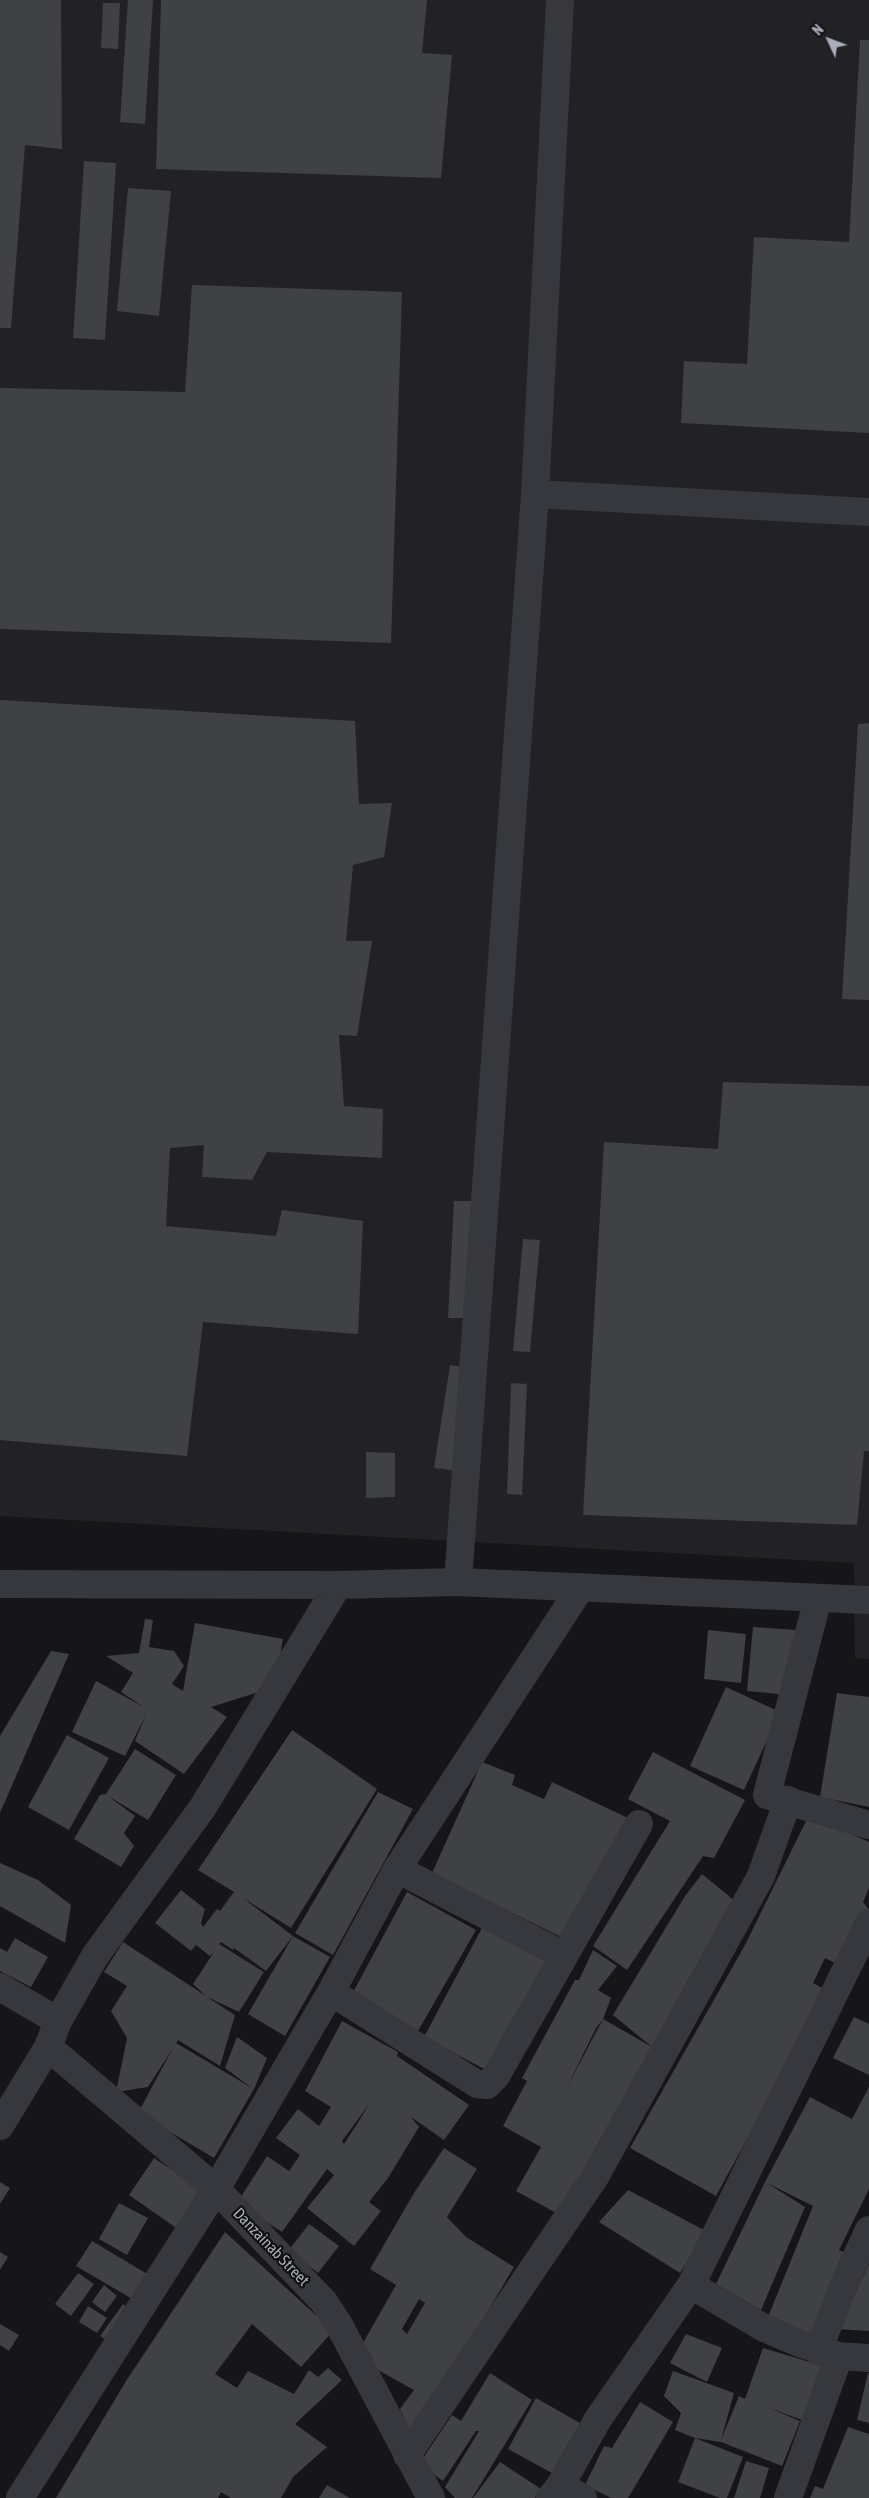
<!DOCTYPE html>
<html>
<head>
<meta charset="utf-8">
<style>
  body { margin:0 }
  #map { position:relative; width:869px; height:2498px; overflow:hidden; background:#161618; font-family:"Asap Condensed",sans-serif }
  canvas { display:block }
  .north { position:absolute; left:804px; top:15px; width:50px; height:50px; -webkit-text-stroke:4px #111113; paint-order:stroke; rotate:313deg; font-size:14px; font-weight:700; line-height:20px; text-align:center; color:#a8adb8 }
  .north::after { content:''; display:block; margin:auto; width:18px; height:22px; background:#a8adb8; clip-path:polygon(50% 0,100% 100%,50% 72%,0 100%) }
</style>
</head>
<body>
<div id="map">
<canvas width="869" height="2498"></canvas>
<div class="north">N</div>
</div>
<script>
const c = document.querySelector('canvas').getContext('2d');
c.lineJoin = 'round';
function fill(path, color) { c.fillStyle = color; c.fill(path, 'evenodd'); }
const toPath = rows => new Path2D(rows.map(r => 'M' + r).join(''));
function strokePath(path, color, width, dash) { c.strokeStyle = color; c.lineWidth = width; c.lineCap = dash ? 'butt' : 'round'; c.setLineDash(dash || []); c.stroke(path); }
function label(font, color, halo, rows, align = 'center') {
  c.font = font + ' "Asap Condensed",sans-serif'; c.lineWidth = 4.5; c.setLineDash([]); c.textBaseline = 'middle'; c.strokeStyle = halo; c.fillStyle = color; for (const [text, x, y, turn = 0] of rows) {
    c.save(); c.translate(x, y); c.rotate((+turn || 0) * Math.PI / 180); c.textAlign = isNaN(turn) ? turn : align; if (halo) c.strokeText(text, 0, 0); c.fillText(text, 0, 0); c.restore();
  }
}
fill(toPath([
  [0,0,869,0,869,1659,855,1658,854,1563,0,1516]
]), '#222225');
fill(toPath([
  [0,0,61,0,62,149,25,145,11,328,0,328],
  [128,0,153,0,145,124,120,122],
  [161,0,427,0,422,53,452,55,441,178,156,169],
  [103,3,120,3,118,49,101,48],
  [860,40,869,40,869,433,681,423,684,361,747,364,754,237,849,242],
  [84,161,116,163,105,340,73,338],
  [128,188,171,191,159,316,117,311],
  [192,285,402,292,391,643,0,629,0,388,185,392],
  [0,700,355,721,359,804,392,803,384,857,353,865,346,941,372,941,357,1036,339,1035,344,1106,383,1109,382,1158,267,1152,252,1180,202,1177,204,1145,170,1148,166,1226,276,1236,282,1210,363,1221,358,1334,203,1322,187,1456,0,1440],
  [869,723,869,1000,842,999,858,724],
  [723,1082,869,1086,869,1451,864,1451,857,1525,583,1515,604,1142,718,1149],
  [454,1201,473,1201,468,1318,448,1318],
  [523,1239,540,1240,530,1352,513,1351],
  [450,1365,468,1368,452,1470,434,1468],
  [511,1383,527,1384,522,1495,507,1494],
  [366,1452,395,1453,395,1497,366,1498],
  [145,1619,153,1620,149,1647,174,1651,184,1666,172,1684,183,1691,195,1623,283,1639,278,1667,262,1691,211,1707,227,1717,184,1774,135,1741,146,1715,125,1756,72,1732,96,1681,144,1707,121,1692,133,1673,106,1656,139,1653],
  [753,1627,796,1630,790,1695,747,1691],
  [708,1630,746,1634,741,1683,704,1679],
  [51,1651,69,1654,0,1813,0,1736],
  [726,1687,780,1712,744,1790,690,1766],
  [837,1693,869,1697,869,1807,820,1797],
  [292,1730,377,1789,291,1928,243,1898,293,1936,330,1957,285,2036,248,2014,293,1936,266,1971,234,1948,233,1950,221,1942,219,1944,264,1972,239,2012,207,1997,235,2015,220,2066,178,2040,176,2043,252,2088,225,2068,237,2037,267,2058,254,2089,214,2158,138,2113,173,2048,148,2087,116,2092,127,2038,111,2011,127,1986,104,1972,123,1942,206,1996,193,1984,214,1952,210,1956,196,1945,191,1951,155,1923,181,1890,205,1909,201,1923,203,1927,217,1909,220,1911,234,1892,198,1870],
  [67,1735,109,1758,69,1830,28,1807],
  [135,1749,176,1775,148,1820,108,1796,135,1816,124,1833,134,1846,121,1867,74,1839,100,1795,106,1794],
  [653,1752,745,1800,714,1858,703,1856,627,1970,593,1946,670,1821,628,1799],
  [482,1762,515,1775,512,1785,544,1799,552,1782,628,1818,569,1941,432,1873],
  [378,1792,413,1809,333,1955,295,1933],
  [809,1815,869,1842,869,1888,863,1902,869,1910,841,1966,825,1958,813,1983,828,1991,716,2196,630,2148,745,1945],
  [0,1863,38,1880,71,1905,65,1943,0,1906],
  [702,1874,736,1902,652,2047,613,2015,685,1896],
  [407,1892,476,1930,418,2031,351,1996],
  [482,1928,546,1961,488,2071,424,2037],
  [15,1938,48,1957,31,1987,0,1971,0,1948,7,1952],
  [593,1950,617,1966,598,1990,611,1998,603,2019,596,2028,567,2087,603,2019,652,2047,560,2215,516,2191,541,2147,503,2126,527,2081,522,2078,575,1980,579,1980],
  [854,2017,869,2024,869,2075,833,2058],
  [342,2021,398,2052,397,2056,469,2105,444,2140,411,2117,419,2127,388,2178,369,2202,381,2211,354,2246,307,2208,334,2175,327,2169,282,2232,237,2203,267,2156,289,2171,300,2155,276,2138,298,2109,319,2126,331,2107,305,2091],
  [370,2103,357,2124,344,2144,342,2141],
  [869,2087,869,2189,839,2250,846,2253,814,2335,768,2317,813,2206,767,2183,805,2207,761,2310,716,2284,765,2182,810,2097,852,2119],
  [444,2148,477,2169,447,2217,466,2237,514,2267,413,2436,400,2409,414,2390,378,2370,363,2343,396,2285,370,2269,414,2193],
  [419,2299,425,2303,407,2334,402,2329],
  [154,2158,208,2194,182,2232,129,2195],
  [0,2182,10,2188,0,2204],
  [628,2190,706,2231,680,2273,599,2222],
  [119,2203,148,2218,127,2255,99,2239],
  [309,2224,339,2246,318,2273,289,2250],
  [225,2232,333,2331,301,2367,252,2324,215,2374,237,2388,248,2371,294,2394,309,2370,318,2377,328,2368,342,2380,295,2424,327,2447,293,2477,281,2498,231,2498,221,2492,218,2498,56,2498,126,2381],
  [92,2241,149,2275,134,2300,76,2266],
  [0,2252,8,2257,0,2270],
  [869,2264,869,2331,838,2329],
  [78,2273,94,2284,71,2316,55,2304],
  [104,2285,117,2296,105,2312,92,2302],
  [123,2304,135,2313,112,2344,100,2336],
  [88,2306,107,2318,97,2333,79,2322],
  [0,2324,19,2335,9,2351,0,2345],
  [686,2334,722,2348,707,2382,670,2363],
  [763,2348,833,2369,810,2423,767,2407,800,2421,782,2466,721,2442,695,2438,675,2430,681,2413,664,2396,673,2371,734,2393,721,2440,739,2396,745,2399],
  [490,2373,532,2400,472,2498,455,2498,445,2487,479,2431,476,2431,443,2481,419,2464,452,2415,461,2421],
  [868,2373,869,2373,869,2423,857,2420],
  [536,2398,580,2423,552,2473,508,2449],
  [640,2402,673,2422,628,2498,611,2498,585,2485,604,2446,612,2448],
  [848,2427,869,2434,869,2498,810,2498,815,2486,823,2489],
  [695,2438,743,2457,727,2498,720,2498,678,2482],
  [746,2461,769,2468,760,2498,734,2498],
  [500,2462,541,2489,535,2498,473,2498],
  [327,2485,350,2498,319,2498]
]), '#404145');
strokePath(toPath([
  [535,494,869,512],
  [458,1582,535,494,560,0],
  [0,1584,338,1585,458,1582,869,1600],
  [818,1598,767,1795,869,1825],
  [397,1869,563,1955],
  [0,1987,58,2021],
  [331,1992,477,2084,487,2085,496,2076,639,1824],
  [48,2047,216,2189,324,2302,339,2325,431,2498],
  [0,2126,48,2047,58,2021,95,1956,203,1807,338,1585],
  [691,2285,764,2328,799,2343,839,2356,869,2358],
  [818,2351,844,2284,869,2230],
  [407,2455,595,2177,761,1876,788,1800],
  [560,2486,583,2498],
  [20,2498,216,2189,331,1992,397,1869,581,1587],
  [550,2498,560,2486,598,2419,691,2285,869,1923],
  [788,2498,839,2356]
]), '#37383d', 28);
label('16px', '#a8adb8', '#111113', [
  ["Danzainab Street",271,2247,46]
]);
</script>
</body>
</html>
